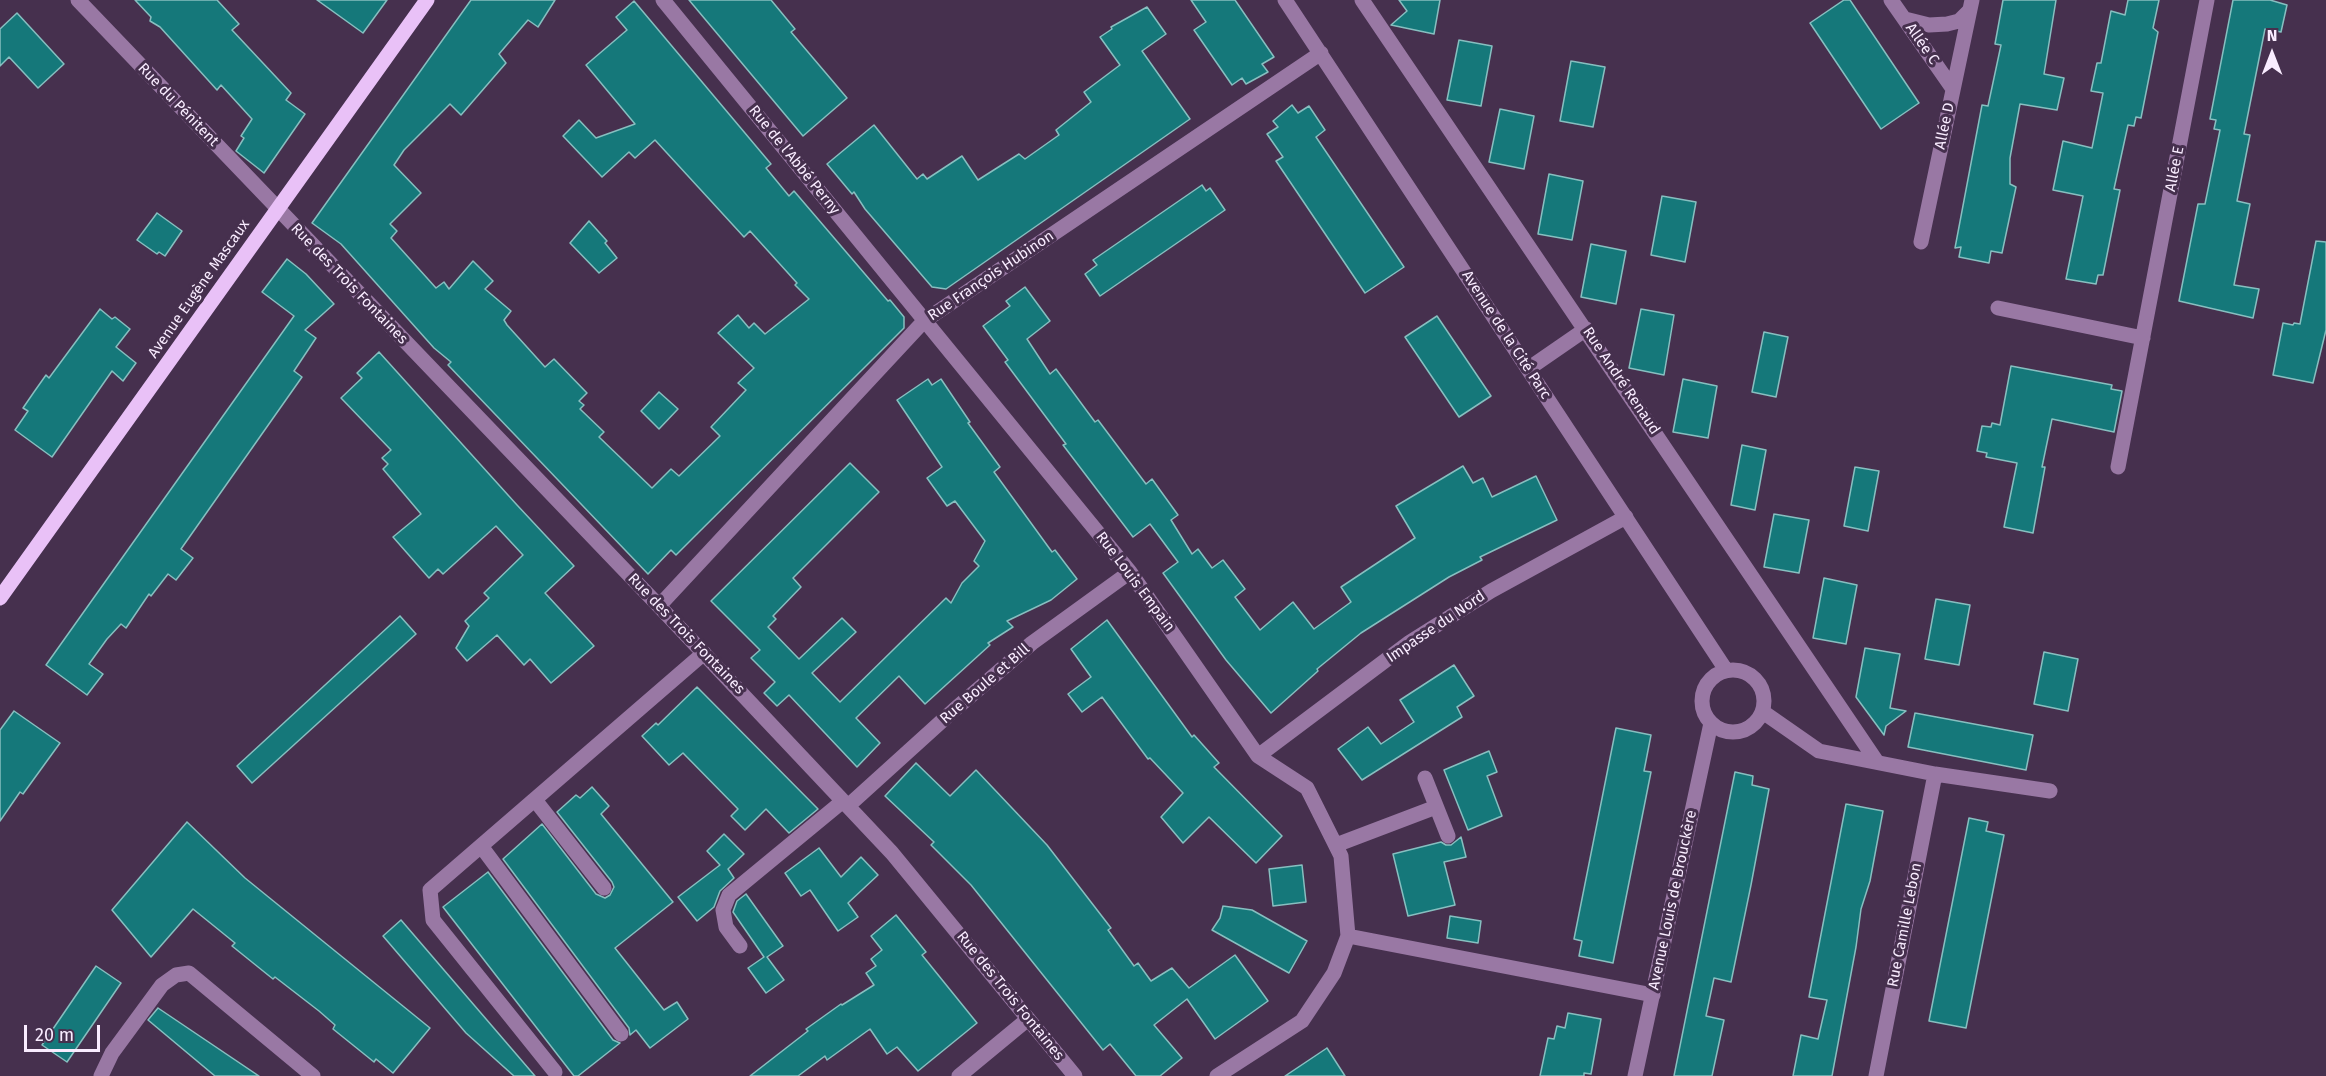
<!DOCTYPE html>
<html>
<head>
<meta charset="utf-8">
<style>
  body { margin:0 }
  #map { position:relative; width:2326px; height:1076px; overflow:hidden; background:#46304e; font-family:"Fira Sans",sans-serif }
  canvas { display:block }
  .north { position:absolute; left:2242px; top:24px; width:60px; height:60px; -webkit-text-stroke:4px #46304e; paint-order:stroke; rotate:0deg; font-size:16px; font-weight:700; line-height:24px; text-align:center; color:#f9ecff }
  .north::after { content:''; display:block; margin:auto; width:21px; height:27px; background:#f9ecff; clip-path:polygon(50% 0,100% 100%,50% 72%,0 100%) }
  .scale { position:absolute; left:24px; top:1025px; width:76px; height:27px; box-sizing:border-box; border:3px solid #f9ecff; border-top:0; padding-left:8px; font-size:18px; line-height:21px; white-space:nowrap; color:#f9ecff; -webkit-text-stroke:4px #46304e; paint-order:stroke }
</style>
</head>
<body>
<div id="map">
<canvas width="2326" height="1076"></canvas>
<div class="north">N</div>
<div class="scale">20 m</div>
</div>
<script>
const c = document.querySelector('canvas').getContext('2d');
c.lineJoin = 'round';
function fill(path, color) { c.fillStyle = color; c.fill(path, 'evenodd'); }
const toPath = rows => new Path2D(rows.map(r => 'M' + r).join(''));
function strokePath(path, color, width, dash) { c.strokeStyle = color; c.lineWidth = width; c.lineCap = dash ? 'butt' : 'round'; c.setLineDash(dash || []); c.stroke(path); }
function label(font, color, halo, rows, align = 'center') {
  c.font = font + ' "Fira Sans",sans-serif'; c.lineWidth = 6; c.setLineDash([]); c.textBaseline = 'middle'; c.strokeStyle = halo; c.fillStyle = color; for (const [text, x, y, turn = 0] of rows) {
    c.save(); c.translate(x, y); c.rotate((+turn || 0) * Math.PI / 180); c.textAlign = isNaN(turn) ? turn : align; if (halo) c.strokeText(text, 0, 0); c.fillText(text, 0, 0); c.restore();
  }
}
const building = toPath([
  [135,0,217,0,239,24,232,30,291,93,286,100,305,114,264,173,236,151,244,138,241,136,252,119,221,85,217,90,160,27,150,21,151,17,135,0],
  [317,0,387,0,363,33,317,0],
  [471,0,555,0,538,27,528,20,499,54,506,63,461,115,450,104,404,150,394,165,421,193,390,224,397,231,391,238,436,288,444,282,449,289,473,261,493,281,485,289,511,311,504,320,507,325,545,367,554,359,587,393,579,401,584,405,580,409,604,432,599,437,652,488,671,469,679,476,720,436,711,427,746,390,738,383,754,368,718,333,738,315,749,328,754,323,765,334,809,299,795,285,797,283,750,231,744,237,655,140,635,158,629,152,602,177,563,136,579,120,596,138,635,124,586,65,627,30,616,17,634,1,771,164,766,168,789,196,794,191,888,301,890,300,904,317,904,328,871,361,695,536,676,555,671,550,648,574,448,365,451,362,434,348,341,244,312,223,471,0],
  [689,0,771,0,795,29,791,32,847,98,803,136,689,0],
  [1191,0,1235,0,1274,57,1262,64,1268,72,1246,84,1242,78,1232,85,1194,30,1206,22,1191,0],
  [1399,0,1440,0,1434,34,1391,25,1407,11,1399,0],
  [1844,0,1850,0,1919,103,1881,129,1810,23,1844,0],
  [2003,0,2056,0,2044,74,2064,78,2057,110,2020,104,2010,158,2010,184,2016,187,2002,253,1991,251,1989,263,1959,257,1961,247,1955,248,1982,105,1988,106,2001,45,1995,44,2003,0],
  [2128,0,2159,0,2153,28,2158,32,2141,118,2136,117,2134,126,2128,125,2114,189,2120,190,2103,275,2098,275,2096,284,2066,279,2083,196,2053,190,2063,141,2092,148,2103,93,2091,91,2097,63,2101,63,2111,11,2125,15,2128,0],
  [2233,0,2270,0,2287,5,2281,32,2265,29,2244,134,2250,135,2237,201,2250,204,2234,285,2259,289,2253,318,2179,301,2198,204,2205,204,2220,130,2214,129,2216,120,2210,119,2233,0],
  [1147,7,1166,34,1142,51,1190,119,946,289,932,287,865,209,854,192,852,194,827,164,874,125,917,179,923,174,927,179,962,156,978,180,1019,154,1025,159,1059,135,1056,130,1091,102,1084,92,1120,65,1100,37,1112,29,1111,27,1147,7],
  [17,13,64,64,38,88,9,57,0,66,0,29,17,13],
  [1459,40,1492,46,1481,106,1447,100,1459,40],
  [1571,61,1605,67,1593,127,1560,121,1571,61],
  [1292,105,1298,113,1309,106,1325,130,1316,137,1404,267,1365,293,1276,161,1283,157,1267,134,1278,127,1273,121,1292,105],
  [1500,109,1534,116,1524,169,1489,162,1500,109],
  [1549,174,1583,181,1572,240,1538,234,1549,174],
  [1202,185,1206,191,1210,188,1225,210,1100,296,1085,274,1097,265,1093,260,1202,185],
  [1662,196,1696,202,1685,262,1651,255,1662,196],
  [157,213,182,231,165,256,159,252,157,254,137,240,157,213],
  [589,221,607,241,605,243,617,258,599,273,570,243,589,221],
  [2316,241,2326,242,2326,330,2313,383,2273,375,2283,323,2293,325,2294,323,2300,324,2316,241],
  [1591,244,1626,251,1616,304,1581,297,1591,244],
  [287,259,306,274,334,304,305,330,316,338,294,371,302,377,181,549,193,558,176,580,168,574,151,596,149,594,126,628,121,624,107,639,89,664,103,674,87,695,46,665,294,316,262,292,287,259],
  [1025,287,1050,321,1027,339,1050,374,1056,369,1095,422,1098,420,1146,484,1152,479,1178,515,1171,520,1192,554,1198,549,1212,568,1223,560,1245,589,1235,597,1260,630,1293,602,1314,629,1351,602,1341,587,1415,538,1396,506,1463,466,1473,483,1483,478,1492,497,1536,476,1557,520,1480,557,1482,560,1449,577,1361,633,1317,669,1318,671,1271,713,1226,660,1163,573,1178,562,1150,524,1133,537,1063,445,1066,444,1005,362,1008,360,983,326,1010,306,1006,301,1025,287],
  [100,309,112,319,115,317,130,329,116,347,136,363,123,381,112,371,52,457,15,430,28,411,23,408,34,392,46,375,49,378,100,309],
  [1641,309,1674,315,1664,375,1629,368,1641,309],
  [1437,316,1491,396,1459,417,1405,337,1437,316],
  [1764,332,1788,337,1776,397,1752,392,1764,332],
  [379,352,517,505,574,566,545,593,594,646,551,683,530,659,524,665,497,635,467,661,456,648,469,626,465,621,489,598,484,593,523,555,496,526,443,574,438,569,429,578,393,537,421,514,383,469,388,464,382,458,391,450,341,398,362,378,357,373,379,352],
  [2011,366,2112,385,2111,389,2122,391,2114,432,2052,419,2042,467,2045,467,2033,533,2004,527,2017,463,1986,457,1987,453,1977,451,1982,426,1991,427,1992,423,2000,425,2011,366],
  [928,379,932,385,941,379,970,422,968,423,1000,467,994,472,1052,552,1055,550,1077,579,1051,600,1007,621,1013,627,988,643,990,645,925,704,899,676,856,718,880,743,857,767,789,695,777,706,764,693,775,682,751,658,760,650,711,601,850,463,879,492,793,578,801,587,773,616,776,619,768,627,799,659,842,618,856,632,812,673,840,702,946,598,951,603,962,583,979,566,974,561,985,541,955,501,947,506,927,478,942,467,897,400,928,379],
  [1683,379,1717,386,1708,438,1673,432,1683,379],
  [659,392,678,409,659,429,641,411,659,392],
  [1742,445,1766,450,1755,510,1731,505,1742,445],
  [1855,467,1879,471,1868,531,1844,526,1855,467],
  [1774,514,1809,520,1799,573,1764,567,1774,514],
  [1824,578,1857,585,1846,644,1813,638,1824,578],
  [1936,599,1970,605,1959,665,1925,659,1936,599],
  [400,616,416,634,252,783,237,766,400,616],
  [1107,620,1192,737,1194,735,1219,763,1214,767,1282,836,1256,863,1209,817,1183,843,1161,817,1183,793,1150,758,1148,759,1102,697,1082,712,1068,694,1091,677,1071,649,1107,620],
  [1865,648,1900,654,1890,708,1906,711,1886,726,1884,735,1856,697,1865,648],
  [2044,652,2078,659,2068,711,2034,704,2044,652],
  [1454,665,1474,696,1457,707,1462,717,1362,780,1338,749,1368,727,1381,744,1414,722,1400,700,1454,665],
  [697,687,818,809,789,833,766,809,745,830,731,816,738,809,683,753,669,765,642,736,656,723,658,725,697,687],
  [14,711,60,743,23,794,20,792,0,821,0,730,14,711],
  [1915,713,2033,735,2026,770,1908,747,1915,713],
  [1616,728,1651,735,1644,771,1651,772,1613,963,1579,956,1582,941,1574,939,1616,728],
  [1489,751,1497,772,1487,776,1502,816,1468,830,1444,770,1489,751],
  [916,763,950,796,976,770,1047,845,1111,928,1108,930,1134,966,1138,963,1151,981,1172,968,1189,988,1235,955,1268,1001,1215,1039,1187,999,1154,1025,1182,1058,1160,1076,1136,1076,1110,1044,1103,1050,971,885,931,845,934,842,885,796,916,763],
  [1735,772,1753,776,1752,785,1769,789,1751,885,1731,982,1714,978,1706,1016,1724,1020,1712,1076,1674,1076,1735,772],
  [592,787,609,806,601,814,673,902,615,948,664,1010,677,1002,688,1019,650,1048,636,1030,630,1035,629,1028,503,859,542,824,596,894,605,898,610,895,614,887,612,882,557,812,576,795,580,798,592,787],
  [1846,804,1883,811,1870,881,1861,909,1856,947,1832,1076,1793,1076,1801,1035,1818,1039,1827,1000,1809,997,1846,804],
  [1969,818,1988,822,1986,831,2004,835,1966,1028,1929,1021,1969,818],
  [187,822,245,878,430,1028,393,1073,376,1059,374,1062,333,1029,335,1025,319,1011,275,977,273,979,232,946,235,943,193,909,151,957,112,910,187,822],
  [724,834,744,854,728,869,734,878,720,891,714,907,697,921,678,897,720,865,707,851,724,834],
  [1461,837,1466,857,1444,862,1455,905,1408,916,1393,854,1441,842,1446,845,1451,845,1461,837],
  [819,848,841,877,861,857,878,875,848,903,858,917,838,931,810,890,801,896,785,873,819,848],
  [1302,865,1306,902,1273,906,1269,869,1302,865],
  [488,872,613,1040,620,1043,578,1076,574,1076,443,907,488,872],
  [746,894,783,946,767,957,784,980,766,993,748,968,764,957,733,912,737,901,746,894],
  [1223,906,1252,910,1307,941,1289,973,1212,930,1220,918,1223,906],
  [896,915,926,952,922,955,977,1023,918,1071,897,1047,887,1054,870,1029,827,1060,825,1056,798,1076,750,1076,808,1031,806,1029,841,1004,842,1005,874,985,866,973,876,966,871,959,882,950,871,936,896,915],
  [1450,916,1481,921,1478,943,1447,938,1450,916],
  [401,920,535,1076,514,1076,466,1033,383,936,401,920],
  [96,966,121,983,67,1062,42,1045,96,966],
  [158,1008,259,1076,215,1076,148,1020,158,1008],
  [1568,1013,1601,1019,1591,1074,1584,1073,1584,1076,1540,1076,1548,1038,1554,1039,1557,1026,1565,1028,1568,1013],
  [1327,1048,1345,1076,1285,1076,1327,1048]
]);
fill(building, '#15787a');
strokePath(building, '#87bfc0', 1.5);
strokePath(toPath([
  [78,0,659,606,892,853,1075,1076],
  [663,0,1130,572,1258,756,1307,788,1341,856,1348,936,1334,973,1302,1021,1217,1076],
  [1285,0,1726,670],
  [1362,0,1877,762],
  [1891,0,1953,89],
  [1905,19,1929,25,1947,24,1959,21,1969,11],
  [1921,242,1972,0],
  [1998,308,2143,338],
  [1528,369,1586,329],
  [2118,467,2207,0],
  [659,606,924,321,1321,53],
  '1702 701a31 31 0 1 1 62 0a31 31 0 1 1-62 0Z',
  [1763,712,1819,751,1935,774,2050,791],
  [1258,756,1410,642,1491,591,1626,517],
  [1425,778,1448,836],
  [535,800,604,888],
  [848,806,954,710,1032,643,1130,572],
  [1336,845,1436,807],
  [481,846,621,1034],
  [1348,936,1653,995],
  [740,946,726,927,723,910,729,895,843,801],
  [555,1072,433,920,430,890,704,653],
  [101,1076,112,1053,162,985,176,975,189,973,313,1076],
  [959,1076,1028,1019],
  [1635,1076,1711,723],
  [1876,1076,1935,774]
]), '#9978a4', 15);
strokePath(toPath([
  [0,598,427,0]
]), '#e9c1f7', 15);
label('15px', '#f9ecff', '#46304e', [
  ["Allée C",1922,44,55],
  ["Rue du Pénitent",178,105,46],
  ["Allée D",1945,126,-78],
  ["Rue de l’Abbé Perny",794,160,51],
  ["Allée E",2175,169,-79],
  ["Rue François Hubinon",991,276,-34],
  ["Rue des Trois Fontaines",349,284,46],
  ["Avenue Eugène Mascaux",199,289,-55],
  ["Avenue de la Cité Parc",1506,335,57],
  ["Rue André Renaud",1621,381,56],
  ["Rue Louis Empain",1135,582,53],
  ["Impasse du Nord",1436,627,-34],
  ["Rue des Trois Fontaines",686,634,46],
  ["Rue Boule et Bill",985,684,-41],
  ["Avenue Louis de Brouckère",1673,900,-78],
  ["Rue Camille Lebon",1905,925,-79],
  ["Rue des Trois Fontaines",1010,996,51]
]);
</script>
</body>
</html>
